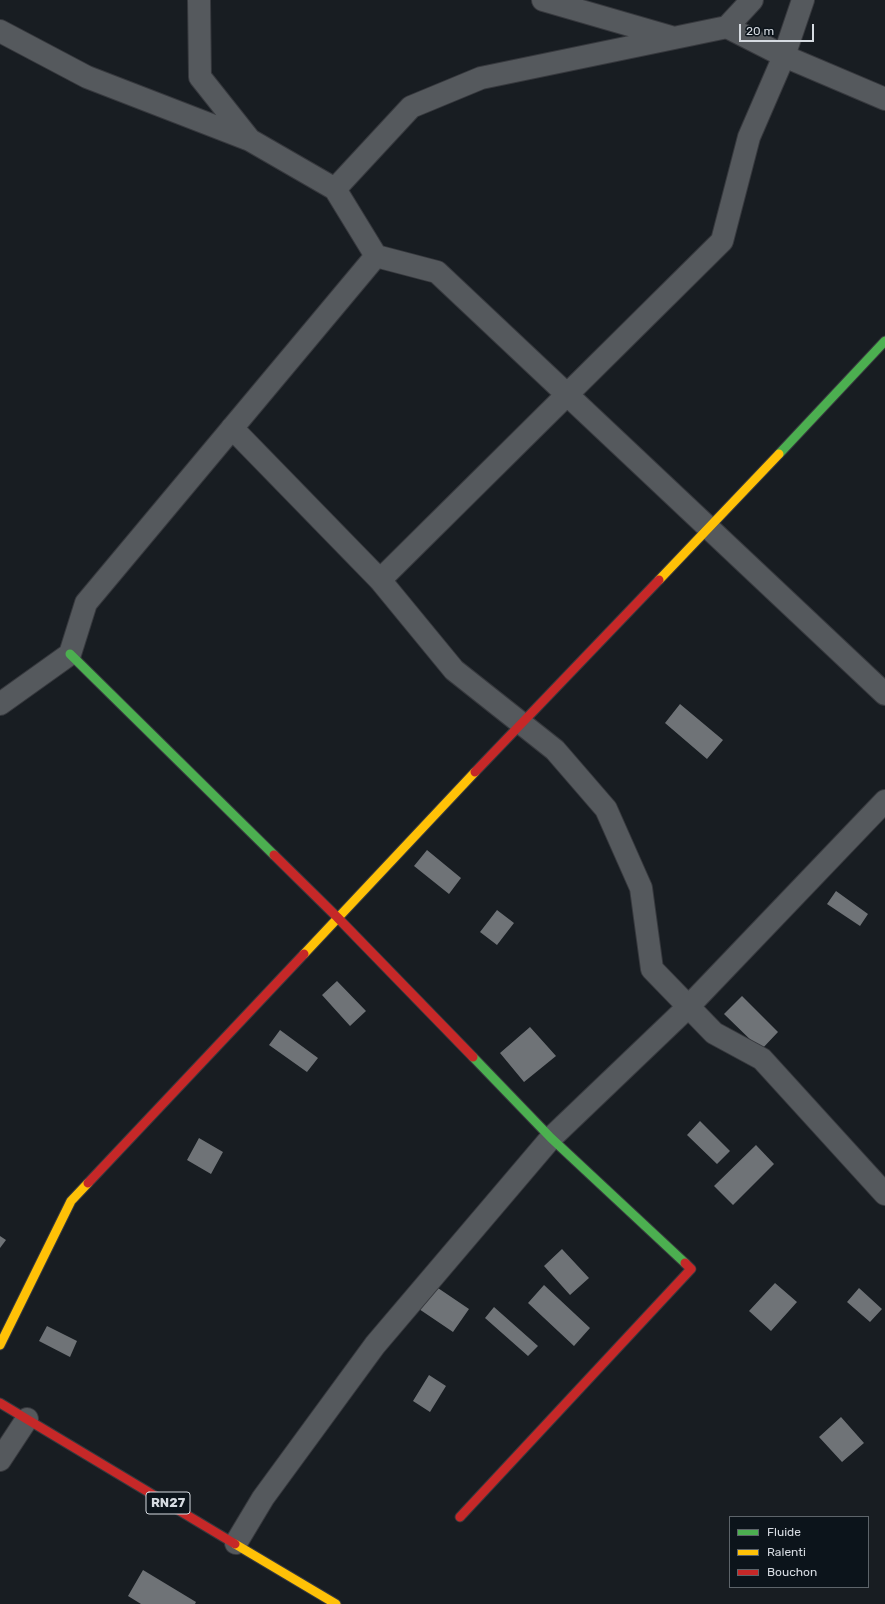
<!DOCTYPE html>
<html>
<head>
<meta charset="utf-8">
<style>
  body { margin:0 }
  #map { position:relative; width:885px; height:1604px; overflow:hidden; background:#181d22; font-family:Rubik,sans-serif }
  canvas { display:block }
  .legend { position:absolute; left:729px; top:1516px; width:140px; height:72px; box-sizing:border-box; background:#0c141b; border:1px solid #5d646a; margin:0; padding:5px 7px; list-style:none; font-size:12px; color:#d6dbe1 }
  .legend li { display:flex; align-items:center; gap:8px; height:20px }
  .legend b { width:20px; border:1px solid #5d646a }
  .scale { position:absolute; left:739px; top:24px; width:75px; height:18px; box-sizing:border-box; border:2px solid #d6dbe1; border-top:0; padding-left:5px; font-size:12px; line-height:14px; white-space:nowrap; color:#d6dbe1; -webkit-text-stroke:3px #0c141b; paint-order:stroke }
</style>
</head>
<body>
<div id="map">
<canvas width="885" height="1604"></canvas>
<ul class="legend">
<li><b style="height:5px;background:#4caf50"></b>Fluide</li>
<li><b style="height:5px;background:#ffc107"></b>Ralenti</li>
<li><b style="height:5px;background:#c62828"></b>Bouchon</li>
</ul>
<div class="scale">20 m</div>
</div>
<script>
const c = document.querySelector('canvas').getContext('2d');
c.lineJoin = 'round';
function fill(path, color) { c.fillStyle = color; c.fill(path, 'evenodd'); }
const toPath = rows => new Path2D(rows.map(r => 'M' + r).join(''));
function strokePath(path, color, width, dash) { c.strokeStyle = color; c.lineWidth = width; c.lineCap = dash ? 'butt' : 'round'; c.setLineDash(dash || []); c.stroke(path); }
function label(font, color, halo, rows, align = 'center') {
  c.font = font + ' Rubik,sans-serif'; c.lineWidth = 4; c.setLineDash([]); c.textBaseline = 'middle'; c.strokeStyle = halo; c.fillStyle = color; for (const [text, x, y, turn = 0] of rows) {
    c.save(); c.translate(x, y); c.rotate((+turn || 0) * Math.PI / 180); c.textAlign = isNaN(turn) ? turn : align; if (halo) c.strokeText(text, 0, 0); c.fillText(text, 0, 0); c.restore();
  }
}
fill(toPath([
  [680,704,723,740,707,759,665,723],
  [427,850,461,878,449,894,414,866],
  [836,891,868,914,860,926,827,904],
  [497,910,514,923,497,945,480,932],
  [337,981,366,1011,350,1026,322,995],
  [742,996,778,1032,761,1050,724,1014],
  [530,1027,556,1056,524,1082,500,1053],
  [280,1030,318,1058,307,1072,269,1045],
  [700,1121,730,1151,717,1164,687,1135],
  [199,1138,223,1152,211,1174,187,1160],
  [756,1145,774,1164,733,1205,714,1186],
  [0,1236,6,1240,0,1248],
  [562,1249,589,1278,570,1295,544,1266],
  [775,1283,797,1302,771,1331,749,1311],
  [544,1285,590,1328,574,1346,528,1303],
  [435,1286,469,1309,453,1332,419,1309],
  [859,1288,882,1309,870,1322,847,1302],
  [494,1307,538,1346,528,1356,485,1318],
  [47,1326,77,1341,70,1357,39,1341],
  [429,1375,446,1386,430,1412,413,1401],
  [841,1417,864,1443,842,1462,819,1437],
  [143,1570,196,1602,195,1604,141,1604,128,1596]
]), '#6f7377');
const street = toPath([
  [199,0,200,77,250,140,335,189,376,256,437,272,885,694],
  [543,0,671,37],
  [727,27,784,56,885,99],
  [0,31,87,77,250,140],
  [335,189,411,107,481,78,727,27,752,0],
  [232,428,380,580,454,670,555,750,606,809,641,888,652,969,714,1033,762,1059,885,1194],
  [380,580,722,241,749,137,784,56,803,0],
  [0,704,70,654,86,603,376,256],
  [0,1460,27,1419],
  [236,1543,263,1498,375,1345,551,1138,688,1007,885,801]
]);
const fast = toPath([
  [779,454,885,341],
  [70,654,274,855],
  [473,1057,551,1138,685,1263]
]);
const slow = toPath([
  [659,580,779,454],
  [304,954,475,772],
  [0,1345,71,1201,88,1183],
  [235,1544,336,1604]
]);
const jam = toPath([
  [475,772,659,580],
  [274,855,337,917,473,1057],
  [88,1183,304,954],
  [0,1403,235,1544],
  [460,1517,691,1269,685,1263]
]);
strokePath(street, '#37393e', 24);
strokePath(fast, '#37393e', 11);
strokePath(slow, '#37393e', 11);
strokePath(jam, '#37393e', 11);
strokePath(street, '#55595d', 22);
strokePath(fast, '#4caf50', 9);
strokePath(slow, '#ffc107', 9);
strokePath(jam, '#c62828', 9);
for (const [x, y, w] of [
  [168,1503,44]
]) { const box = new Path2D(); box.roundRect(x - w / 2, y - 11, w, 22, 3); c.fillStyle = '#0c141b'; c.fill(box); strokePath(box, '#d6dbe1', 1); }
label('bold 13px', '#d6dbe1', null, [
  ["RN27",168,1503]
]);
</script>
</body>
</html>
